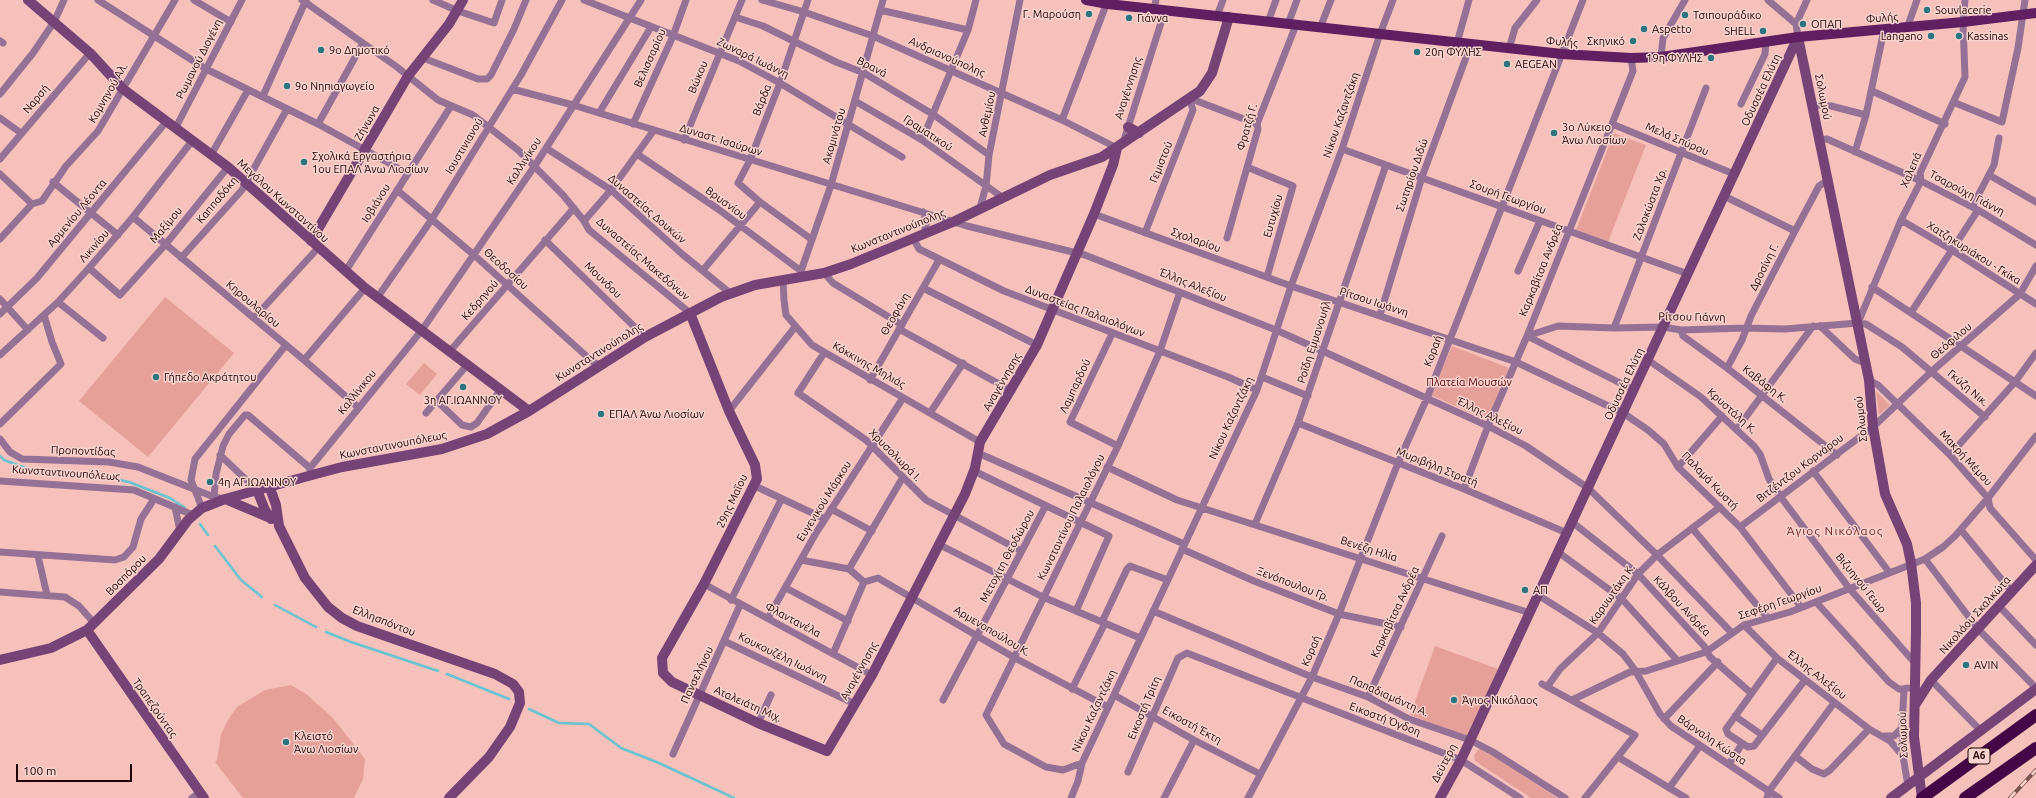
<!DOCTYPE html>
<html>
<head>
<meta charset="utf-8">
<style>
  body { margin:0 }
  #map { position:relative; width:2036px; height:798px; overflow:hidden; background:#f6c1ba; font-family:Ubuntu,sans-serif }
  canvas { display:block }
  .scale { position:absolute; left:16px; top:764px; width:116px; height:18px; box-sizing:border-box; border:2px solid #200403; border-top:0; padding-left:5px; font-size:12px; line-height:14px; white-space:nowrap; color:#200403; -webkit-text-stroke:3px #f7d3ce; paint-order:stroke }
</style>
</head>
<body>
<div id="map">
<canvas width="2036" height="798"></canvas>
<div class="scale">100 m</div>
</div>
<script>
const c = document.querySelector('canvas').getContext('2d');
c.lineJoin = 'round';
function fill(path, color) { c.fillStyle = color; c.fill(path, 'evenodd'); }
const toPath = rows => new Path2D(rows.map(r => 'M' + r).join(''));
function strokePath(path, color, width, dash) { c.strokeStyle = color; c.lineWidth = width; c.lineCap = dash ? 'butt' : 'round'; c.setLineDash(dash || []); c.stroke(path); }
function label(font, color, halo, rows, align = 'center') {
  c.font = font + ' Ubuntu,sans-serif'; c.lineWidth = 3; c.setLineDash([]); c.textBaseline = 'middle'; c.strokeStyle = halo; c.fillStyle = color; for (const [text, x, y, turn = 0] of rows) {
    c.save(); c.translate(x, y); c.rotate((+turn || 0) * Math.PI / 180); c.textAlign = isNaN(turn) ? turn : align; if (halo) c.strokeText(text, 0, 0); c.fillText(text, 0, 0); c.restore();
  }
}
fill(toPath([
  [1614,133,1646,145,1608,242,1576,230],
  [165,297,234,353,148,457,79,401],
  [1452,346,1509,368,1487,420,1431,395],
  [424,363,437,374,420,395,406,384],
  [1876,391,1890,405,1879,415],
  [1435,646,1498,669,1467,738,1410,715],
  [291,685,306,694,333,718,365,759,363,779,354,798,243,798,215,762,217,760,221,734,228,720,237,707,265,690],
  [1479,749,1483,749,1557,798,1531,798,1475,761,1474,755]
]), '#e5a199');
strokePath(toPath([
  [0,456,4,460,42,474,93,474,129,482,170,498,185,508],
  [200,524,208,535],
  [215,546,241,580,262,597],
  [275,605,316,627],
  [326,632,351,642,438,671],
  [447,674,509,699],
  [529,709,559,723,589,724,621,748,659,763,734,798]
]), '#68c4d0', 2.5);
strokePath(toPath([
  [98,0,206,69,318,124,407,173],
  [194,0,231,22],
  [302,0,397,67,438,100,473,115,518,150,563,195,584,221,589,230,690,313],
  [433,0,458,11,494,23,502,0],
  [584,0,739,61,780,83,902,157],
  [762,0,804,12,873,36,1062,120,1117,148,1124,140,1165,10],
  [808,0,780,83,750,160,738,183,760,202,811,239],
  [1768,0,1796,24],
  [1154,9,1156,0],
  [880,10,968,30],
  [1217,16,1223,0],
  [735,17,763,26,836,62,864,73,934,115,989,155],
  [1268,22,1276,0],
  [1288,24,1297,0],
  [1320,28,1331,0],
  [1907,28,1917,0],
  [1798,37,1796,24,1807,0],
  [0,41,3,43],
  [1457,43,1469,0],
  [1509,49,1515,28,1537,0],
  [1661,57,1663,38,1685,0],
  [423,58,478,79,487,79,491,75,514,29,526,0],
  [512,89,573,105,967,226,1085,255,1276,330,1488,426,1526,446,1588,488,1657,555,1731,632],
  [1872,91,1945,124],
  [0,94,33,53,54,22,64,0],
  [263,96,306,0],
  [1189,98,1257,124],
  [855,101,922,140,1002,197],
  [1953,102,2002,122,2018,48,2025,0],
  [1741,104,1765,54,1766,42],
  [1812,105,1831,106,1866,115],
  [599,113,651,27],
  [0,118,21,133],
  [1062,120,1108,0],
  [318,124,363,43],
  [633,124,673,36,686,0],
  [1612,124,1734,174],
  [175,129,242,0],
  [684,140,742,0],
  [922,140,968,30,976,0],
  [1819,140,1827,139,1921,181,1978,210,2036,245],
  [546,148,611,190,682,254,730,293],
  [1342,149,1688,274],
  [1855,152,1866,115,1884,30],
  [637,154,718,209,801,271],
  [211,155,248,90],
  [0,159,90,53],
  [1247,167,1293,186,1267,277],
  [0,174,32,204],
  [1989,175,2036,202],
  [53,182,118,235],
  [397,190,474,255,593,362,601,365],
  [1724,196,1795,231],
  [1972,207,1994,165,1999,138],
  [980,208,986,186,989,155,1020,0],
  [923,212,927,221,924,233],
  [1094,214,1291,286,1516,362,1623,413,1648,430,1664,444,1678,467,1740,527,1801,607],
  [133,217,304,360,359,408],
  [1901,220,1952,250,2036,304],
  [584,221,611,190,654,130],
  [1145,233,1193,110,1189,98],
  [913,238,919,249,1004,291,1228,377,1257,390],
  [1227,238,1258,129,1257,124,1296,25],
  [0,239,32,204,42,201,66,166,98,131,175,0],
  [545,240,645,337],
  [181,258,242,190,287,109],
  [89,268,120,295,165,245,228,167],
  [703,270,760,202],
  [1518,271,1540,221],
  [345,272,451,106],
  [824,273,833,283,902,325],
  [802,276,801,271,831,185,883,0],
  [783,280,784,300,786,315,812,345,980,442],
  [1872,287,2036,396],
  [923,288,1037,345],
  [377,298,432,219,521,75,562,0],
  [0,299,28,330],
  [58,302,103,338],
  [1912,311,1978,210],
  [0,314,37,278,166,122],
  [1380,315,1422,177,1471,44],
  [254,318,318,248],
  [1858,323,1901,220,1921,181,1920,173,1965,77,1963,22,1965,0],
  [1820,326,1855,359,1865,363],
  [1614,328,1706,88],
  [899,329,1012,391],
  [1681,330,1683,336,1727,368,1837,455],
  [1112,334,1070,422,1118,446],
  [1527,336,1558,326,1614,328,1663,327,1681,330,1746,328,1785,329,1858,323,1866,324,1902,347,1985,417],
  [1527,336,1634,390],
  [450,351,574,208],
  [824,353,798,393,866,440,926,500,1021,551],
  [0,355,58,302,89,268,133,217,192,141],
  [304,360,365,288],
  [1648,360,1701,397,1754,446,1760,454,1769,479,1780,496,1849,588,1914,662],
  [1727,368,1742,340,1751,316,1795,231,1819,186,1827,181],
  [1262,377,1308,396],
  [870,380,939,260],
  [1869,380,1878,385,1950,455,1988,498,1990,508,2036,560],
  [437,401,462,425,471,427,477,423,501,389],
  [729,411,795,327],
  [426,413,468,364],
  [930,413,963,363],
  [1298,423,1464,489,1567,533],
  [0,424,61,364,52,342,44,315],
  [1737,429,1813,326],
  [0,439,10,452,22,459,109,462,138,467,214,497,225,499],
  [978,453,1184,544],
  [220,455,257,490],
  [1950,455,2015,382,2036,353],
  [1107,467,1177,500,1530,613],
  [1678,467,1722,416],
  [310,468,422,330,534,167,641,0],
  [974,471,1109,536,1076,611],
  [1813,471,1889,572],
  [0,481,134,490,193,515],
  [755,486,825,519],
  [1464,489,1488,426,1527,336,1612,124,1633,71,1631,58],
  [214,497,216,474,223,446,229,434,245,415,248,415,310,468,310,471],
  [175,507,180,531],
  [202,508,191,480,195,459,286,345],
  [831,509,872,531],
  [1572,522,1638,574,1704,646,1710,657,1751,693],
  [1255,524,1298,423,1386,165],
  [1740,527,1873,427,1931,372,2020,294,2036,266],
  [1692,528,1767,617],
  [1961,530,2012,592],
  [938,544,1043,597,1140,638],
  [1182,549,1254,581,1339,614,1401,627],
  [0,552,115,560,124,557,133,547,141,519,154,499],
  [1558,552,1622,599,1677,660],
  [38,556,47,595],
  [1925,559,1978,629,2036,688],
  [801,560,849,569,864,582],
  [849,569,903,477],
  [864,582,878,578,1015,658,1108,707],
  [704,584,872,675],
  [786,588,848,621],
  [0,592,65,597,79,606,95,624],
  [1538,595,1598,633,1623,654,1635,670,1660,714,1671,726,1779,798],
  [731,600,781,500],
  [1816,602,1889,682,1899,689,1904,689],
  [1999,606,2036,645],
  [1153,611,1312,677,1368,697,1409,719,1470,740,1493,752,1565,798],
  [768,618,816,533,903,398],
  [1102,622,1127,569,1130,566,1168,580],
  [1744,625,1777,658,1869,729,1890,741,1903,756],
  [724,641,855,704],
  [833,654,864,582],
  [1777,658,1726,729,1728,734,1748,747,1754,746,1805,680],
  [1931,680,1981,731],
  [1542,684,1635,735,1585,798],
  [1547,687,1560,669,1598,633,1638,574,1657,555,1720,507],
  [1072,689,1105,623],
  [1114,695,1194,740,1260,774],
  [1368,697,1442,536],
  [943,700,1045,507],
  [1572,700,1630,672,1646,671,1706,652,1744,625,1790,612,1925,559,1943,547,1955,536,1988,498,2036,436],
  [1735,716,1762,735],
  [1664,719,1718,662],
  [758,723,771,695],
  [1884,736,1894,736,1902,728],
  [673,754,740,605],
  [1795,756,1812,769,1824,774,1830,770,1869,729],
  [1618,757,1686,798],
  [1082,763,1063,770,1046,767,1004,744,986,715,1118,446,1160,351,1180,292],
  [1729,764,1742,744],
  [1128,772,1178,658,1187,653,1461,760,1520,798],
  [1908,786,1903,756,1902,728,1904,689,1908,688],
  [1669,788,1700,746],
  [192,798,200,792],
  [1071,798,1078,781,1082,763,1257,390,1291,286,1342,149,1380,34,1393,0],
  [1164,798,1194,740],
  [1248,798,1312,677,1339,614,1398,463,1427,398,1583,0],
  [1767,798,1769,791,1834,703]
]), '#957195', 7);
strokePath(toPath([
  [28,0,90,53,123,89,228,167,365,288,529,411],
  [1798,37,1869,380,1873,427,1885,494,1907,544,1911,563,1916,603,1916,631,1914,737,1922,798],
  [1128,127,1139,133],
  [311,241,408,76,449,24,463,0],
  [690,313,729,411,755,465,757,479,704,584,662,658,663,673,672,682,758,723,827,751,872,675,965,494,975,468,980,442,1037,345,1094,214,1113,165,1117,148],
  [270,488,276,505,279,526,305,578,328,607,342,618,357,626,495,674,513,684,519,692,520,703,510,727,489,757,449,798],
  [257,490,265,510,271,519],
  [225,499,270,518],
  [87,630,204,798],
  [0,660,51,648,87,630,159,559,188,520,202,508,225,499,312,475,342,467,442,449,487,434,529,411,645,337,721,297,755,285,824,273,851,264,953,222,1050,175,1102,157,1200,91,1212,73,1229,17],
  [1915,705,1931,680,2036,565],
  [1440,798,1461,760,1798,37],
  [1891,798,2036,689]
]), '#764377', 10);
strokePath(toPath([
  [1086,0,1108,4,1562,54,1631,58,1661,57,1798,37,1963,22,2036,13]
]), '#5f1f61', 10);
strokePath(toPath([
  [1922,798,2036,715],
  [1965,798,2036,748]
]), '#450647', 12);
const rail = toPath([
  [2010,798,2036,770]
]);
strokePath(rail, '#7a5350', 4);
strokePath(rail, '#f7d3ce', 2.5, [8]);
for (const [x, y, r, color] of [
  [1927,10,4,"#2c757e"],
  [1089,14,4,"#2c757e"],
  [1685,15,4,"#2c757e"],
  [1129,18,4,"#2c757e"],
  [1803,24,4,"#2c757e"],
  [1644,29,4,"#2c757e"],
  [1763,31,4,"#2c757e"],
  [1931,36,4,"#2c757e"],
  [1959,36,4,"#2c757e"],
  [1633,41,4,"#2c757e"],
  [321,50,4,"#2c757e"],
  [1417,52,4,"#2c757e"],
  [1711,58,4,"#2c757e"],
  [1507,64,4,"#2c757e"],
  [287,86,4,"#2c757e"],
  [1554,133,4,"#2c757e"],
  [304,162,4,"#2c757e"],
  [156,377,4,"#2c757e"],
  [463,387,4,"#2c757e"],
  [601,414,4,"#2c757e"],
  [210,482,4,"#2c757e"],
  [1525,590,4,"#2c757e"],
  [1966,665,4,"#2c757e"],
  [1454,700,4,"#2c757e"],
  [286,742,4,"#2c757e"]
]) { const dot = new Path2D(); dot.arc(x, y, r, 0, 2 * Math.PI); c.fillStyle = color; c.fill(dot); strokePath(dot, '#f7d3ce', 1.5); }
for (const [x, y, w] of [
  [1979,756,22]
]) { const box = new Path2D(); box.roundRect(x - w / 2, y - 8, w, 16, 3); c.fillStyle = '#f7d3ce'; c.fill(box); strokePath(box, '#200403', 1); }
label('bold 10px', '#200403', null, [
  ["Α6",1979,756]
]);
label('11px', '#200403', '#f7d3ce', [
  ["Souvlacerie",1935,10],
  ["Γ. Μαρούση",1081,14,"right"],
  ["Τσιπουράδικο",1693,15],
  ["Γιάννα",1137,18],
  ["ΟΠΑΠ",1811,24],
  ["Aspetto",1652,29],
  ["SHELL",1755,31,"right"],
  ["Langano",1923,36,"right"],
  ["Kassinas",1967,36],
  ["Σκηνικό",1625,41,"right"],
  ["9ο Δημοτικό",329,50],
  ["20η ΦΥΛΗΣ",1425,52],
  ["19η ΦΥΛΗΣ",1703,58,"right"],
  ["AEGEAN",1515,64],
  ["9ο Νηπιαγωγείο",295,86],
  ["3ο Λύκειο",1562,127],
  ["Άνω Λιοσίων",1562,140],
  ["Σχολικά Εργαστήρια",312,156],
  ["1ου ΕΠΑΛ Άνω Λιοσίων",312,169],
  ["Γήπεδο Ακράτητου",164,377],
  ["3η ΑΓ.ΙΩΑΝΝΟΥ",463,400,"center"],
  ["ΕΠΑΛ Άνω Λιοσίων",609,414],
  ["4η ΑΓ.ΙΩΑΝΝΟΥ",218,482],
  ["ΑΠ",1533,590],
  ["AVIN",1974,665],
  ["Άγιος Νικόλαος",1462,700],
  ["Κλειστό",294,736],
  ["Άνω Λιοσίων",294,749]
], 'left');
label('11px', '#200403', '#f7d3ce', [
  ["Φυλής",1882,18,-5],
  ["Φυλής",1562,42,5],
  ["Ανδριανούπολης",947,57,24],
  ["Βελισσαρίου",650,58,-66],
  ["Ζωναρά Ιωάννη",753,58,26],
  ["Ρωμανού Διογένη",199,59,-63],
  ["Βρανά",872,67,27],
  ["Βώκου",698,77,-67],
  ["Αναγέννησης",1128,88,-72],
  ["Οδυσσέα Ελύτη",1761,90,-65],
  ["Κομνηνού Αλ.",108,93,-60],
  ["Σολωμού",1823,97,79],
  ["Ναρσή",36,99,-50],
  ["Βάρδα",762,100,-68],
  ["Ανθεμίου",987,114,-78],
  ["Νίκου Καζαντζάκη",1341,115,-71],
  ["Ζήνωνα",367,123,-60],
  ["Φρατζή Γ.",1247,127,-74],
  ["Γραματικού",928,133,33],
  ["Ακομινάτου",834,136,-74],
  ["Μελά Σπύρου",1677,139,23],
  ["Δυναστ. Ισαύρων",721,140,17],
  ["Ιουστινιανού",464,146,-59],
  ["Καλλινίκου",524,161,-57],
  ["Γεμιστού",1161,162,-68],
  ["Χαλεπά",1911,170,-67],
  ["Σωτηρίου Διδώ",1412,175,-71],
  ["Τσαρούχη Γιάννη",1967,193,28],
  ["Σουρή Γεωργίου",1508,197,20],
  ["Καππαδόκη",217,200,-50],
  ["Μεγάλου Κωνσταντίνου",283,201,42],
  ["Ιοβιάνου",376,203,-58],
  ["Βρυσνίου",726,203,36],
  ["Ζαλοκώστα Χρ.",1650,204,-69],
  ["Δυναστείας Δουκών",647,209,41],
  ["Αρμενίου Λέοντα",77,213,-50],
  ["Ευτυχίου",1273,216,-74],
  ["Μαξίμου",166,225,-50],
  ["Κωνσταντινούπολης",898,231,-22],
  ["Σχολαρίου",1196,240,20],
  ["Λικινίου",94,246,-49],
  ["Χατζηκυριάκου - Γκίκα",1974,253,32],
  ["Δυναστείας Μακεδόνων",643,259,41],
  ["Δροσίνη Γ.",1764,267,-63],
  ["Θεοδοσίου",506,269,42],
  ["Καρκαβίτσα Ανδρέα",1541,270,-68],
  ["Μουνδου",603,280,44],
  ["Έλλης Αλεξίου",1193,285,22],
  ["Κεδρηνού",480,300,-49],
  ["Ρίτσου Ιωάννη",1374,302,18],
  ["Κηρουλαρίου",253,304,40],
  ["Δυναστείας Παλαιολόγων",1085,311,21],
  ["Θεοφάνη",895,314,-60],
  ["Ρίτσου Γιάννη",1692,317,1],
  ["Θεόφιλου",1951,341,-40],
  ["Ροΐδη Εμμανουήλ",1314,342,-72],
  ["Κοραή",1433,351,-69],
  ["Κωνσταντινούπολης",599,352,-32],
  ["Κόκκινης Μηλιάς",869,365,30],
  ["Αναγέννησης",1002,382,-60],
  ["Οδυσσέα Ελύτη",1624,384,-65],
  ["Καβάφη Κ.",1765,384,38],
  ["Λαμπαρδού",1075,386,-65],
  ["Γκύζη Νικ.",1968,388,40],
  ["Καλλίνικου",357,392,-51],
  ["Κρυστάλη Κ.",1732,411,42],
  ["Έλλης Αλεξίου",1490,416,26],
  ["Νίκου Καζαντζάκη",1231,418,-65],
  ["Σολωμού",1861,419,-96],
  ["Κωνσταντινουπόλεως",393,445,-11],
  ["Προποντίδας",83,451,2],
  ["Χρυσολωρά Ι.",895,455,45],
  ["Μακρή Μέμου",1966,458,47],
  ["Μυριβήλη Στρατή",1437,467,22],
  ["Βιτζέντζου Κορνάρου",1800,468,-37],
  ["Κωνσταντινουπόλεως",66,473,4],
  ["Παλαμά Κωστή",1710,481,46],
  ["29ης Μαΐου",732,501,-65],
  ["Ευγενικού Μάρκου",824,501,-58],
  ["Κωνσταντίνου Παλαιολόγου",1071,517,-64],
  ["Βενέζη Ηλία",1369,549,18],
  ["Μετοχίτη Θεοδώρου",1007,556,-62],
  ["Βοσπόρου",126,575,-45],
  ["Βιζυηνού Γεωρ",1861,583,51],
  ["Ξενόπουλου Γρ.",1293,584,21],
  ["Καρυωτάκη Κ.",1612,594,-55],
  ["Σεφέρη Γεωργίου",1780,602,-19],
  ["Κάλβου Ανδρέα",1682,606,47],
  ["Καρκαβίτσα Ανδρέα",1395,612,-65],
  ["Νικολάου Σκαλκώτα",1975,615,-48],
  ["Φλαντανέλα",793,620,28],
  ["Ελλησπόντου",384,621,21],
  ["Αρμενοπούλου Κ.",992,631,31],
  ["Κοραή",1311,651,-67],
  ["Κουκουζέλη Ιωάννη",783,657,26],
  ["Αναγέννησης",859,671,-61],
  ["Πανσελήνου",697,675,-65],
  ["Έλλης Αλεξίου",1817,675,38],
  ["Παπαδιαμάντη Α.",1389,696,24],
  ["Αταλειάτη Μιχ.",748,704,24],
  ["Τραπεζούντας",155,708,55],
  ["Εικοστή Τρίτη",1144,708,-67],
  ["Νίκου Καζαντζάκη",1094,711,-65],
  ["Εικοστή Όγδοη",1385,719,21],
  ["Εικοστή Έκτη",1192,725,29],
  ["Σολωμού",1903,735,-92],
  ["Βάρναλη Κώστα",1712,740,34],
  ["Δεύτερη",1444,763,-62]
]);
label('11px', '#570003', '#f7d3ce', [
  ["Πλατεία Μουσών",1469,382]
]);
c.letterSpacing = '1px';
label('12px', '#6f2622', '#f7d3ce', [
  ["Άγιος Νικόλαος",1835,531]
]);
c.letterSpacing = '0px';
</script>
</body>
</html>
